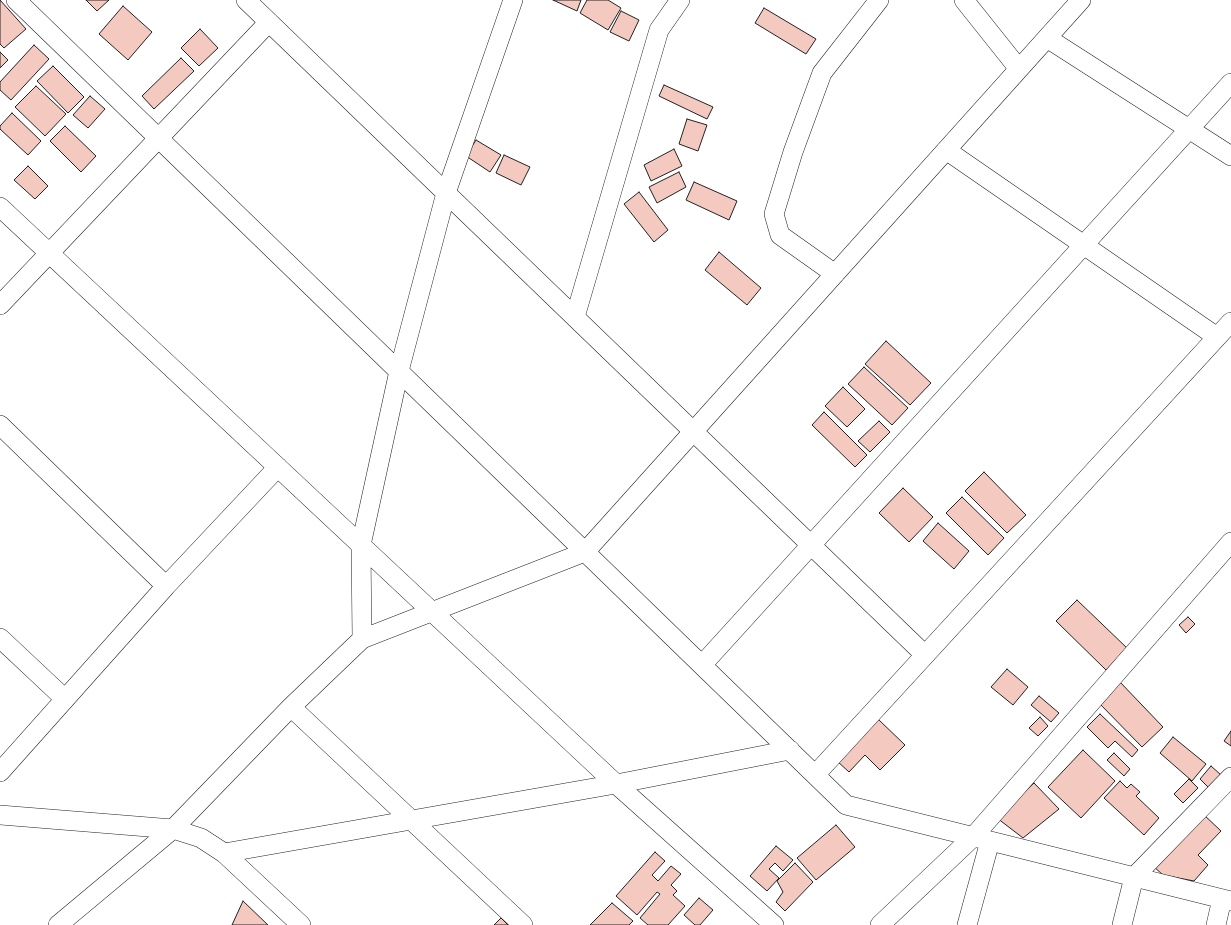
<!DOCTYPE html>
<html>
<head>
<meta charset="utf-8">
<style>
  body { margin:0 }
  canvas { display:block; background:#fff }
</style>
</head>
<body>
<canvas width="1231" height="925"></canvas>
<script>
const c = document.querySelector('canvas').getContext('2d');
c.lineJoin = 'round';
function fill(path, color) { c.fillStyle = color; c.fill(path, 'evenodd'); }
const toPath = rows => new Path2D(rows.map(r => 'M' + r).join(''));
function strokePath(path, color, width, dash) { c.strokeStyle = color; c.lineWidth = width; c.lineCap = dash ? 'butt' : 'round'; c.setLineDash(dash || []); c.stroke(path); }
const building = toPath([
  [0,0,26,29,4,48,0,44,0,0],
  [86,0,109,0,97,11,86,0],
  [553,0,581,0,577,11,553,0],
  [587,0,608,0,621,8,608,30,580,13,587,0],
  [123,6,152,32,128,60,99,34,123,6],
  [764,8,816,39,806,54,755,23,764,8],
  [621,11,639,20,629,41,610,32,621,11],
  [200,29,218,48,199,66,181,48,200,29],
  [34,45,49,59,11,100,0,90,0,82,34,45],
  [0,52,8,60,0,68,0,52],
  [181,58,194,71,154,109,142,96,181,58],
  [53,66,84,97,68,113,37,81,53,66],
  [664,85,713,107,707,119,659,96,664,85],
  [36,86,66,114,45,136,15,107,36,86],
  [90,96,105,109,88,128,73,115,90,96],
  [12,113,41,141,28,155,0,129,0,126,12,113],
  [687,119,707,125,698,151,679,144,687,119],
  [65,126,96,156,81,172,50,141,65,126],
  [476,140,501,155,490,172,466,156,476,140],
  [674,149,682,166,651,181,644,165,674,149],
  [504,155,530,167,521,185,496,173,504,155],
  [28,166,48,186,35,199,14,180,28,166],
  [679,172,686,187,657,203,649,187,679,172],
  [694,182,737,201,729,220,686,200,694,182],
  [639,192,668,230,654,242,624,204,639,192],
  [719,252,761,288,747,305,705,270,719,252],
  [886,341,931,383,910,405,865,364,886,341],
  [864,367,908,408,892,425,848,384,864,367],
  [843,387,865,409,847,427,825,406,843,387],
  [824,412,867,455,855,467,812,425,824,412],
  [879,421,890,432,870,452,858,441,879,421],
  [984,472,1026,515,1007,533,965,491,984,472],
  [903,488,933,517,909,542,879,513,903,488],
  [962,497,1004,538,988,555,946,513,962,497],
  [938,523,969,551,954,569,923,541,938,523],
  [1077,600,1127,648,1106,670,1056,621,1077,600],
  [1188,617,1195,624,1186,633,1179,625,1188,617],
  [1007,669,1028,687,1013,705,991,687,1007,669],
  [1119,681,1163,727,1142,747,1098,702,1119,681],
  [1039,696,1059,713,1051,722,1031,705,1039,696],
  [1100,714,1138,750,1132,757,1115,741,1108,748,1087,727,1100,714],
  [1040,717,1048,726,1038,736,1029,728,1040,717],
  [878,719,905,745,880,770,865,755,849,772,837,761,878,719],
  [1231,731,1231,746,1224,741,1231,731],
  [1173,737,1206,764,1192,781,1160,753,1173,737],
  [1083,750,1115,781,1081,818,1048,787,1083,750],
  [1114,753,1130,769,1124,776,1107,760,1114,753],
  [1211,766,1221,775,1209,788,1200,779,1211,766],
  [1189,779,1198,788,1183,803,1174,794,1189,779],
  [1120,781,1127,788,1131,784,1140,792,1136,796,1159,818,1144,835,1104,798,1120,781],
  [1034,783,1059,809,1023,838,997,818,1034,783],
  [1202,813,1221,831,1198,855,1208,865,1194,881,1163,875,1153,866,1202,813],
  [836,825,855,847,816,880,797,858,836,825],
  [776,846,793,860,783,871,775,863,769,869,779,878,767,891,750,876,776,846],
  [655,852,665,861,652,875,658,881,671,866,681,874,671,885,677,891,673,895,685,906,668,925,648,925,640,918,660,894,657,892,637,915,616,896,655,852],
  [795,863,813,882,785,911,776,902,783,892,777,881,795,863],
  [699,898,713,910,700,925,695,925,684,915,699,898],
  [243,901,268,925,232,925,243,901],
  [612,903,633,921,629,925,590,925,612,903],
  [501,918,508,925,494,925,501,918]
]);
fill(building, '#f3c9c0');
strokePath(building, '#222', 1);
const street = toPath([
  [16,0,846,805,1231,901],
  [246,0,925,655],
  [964,0,1019,69],
  [1047,38,1231,156],
  [946,150,1217,337],
  [0,207,616,784,774,925],
  [835,274,780,235,774,214,793,152,822,73,879,0],
  [0,305,269,22],
  [575,317,659,30,680,0],
  [0,425,166,586],
  [0,638,65,699],
  [362,639,361,545,399,371,446,193,513,0],
  [702,665,1231,83],
  [291,707,523,925],
  [0,772,166,586,278,467],
  [815,775,1231,322],
  [0,815,173,829,201,838,224,853,301,925],
  [224,853,616,784,790,750],
  [58,925,173,829,291,707,362,639,585,552,1081,0],
  [880,925,973,837,1231,542],
  [967,925,990,841],
  [1122,925,1134,877,1231,777],
  [1216,925,1222,899]
]);
strokePath(street, '#222', 20);
strokePath(street, '#fff', 19);
</script>
</body>
</html>
